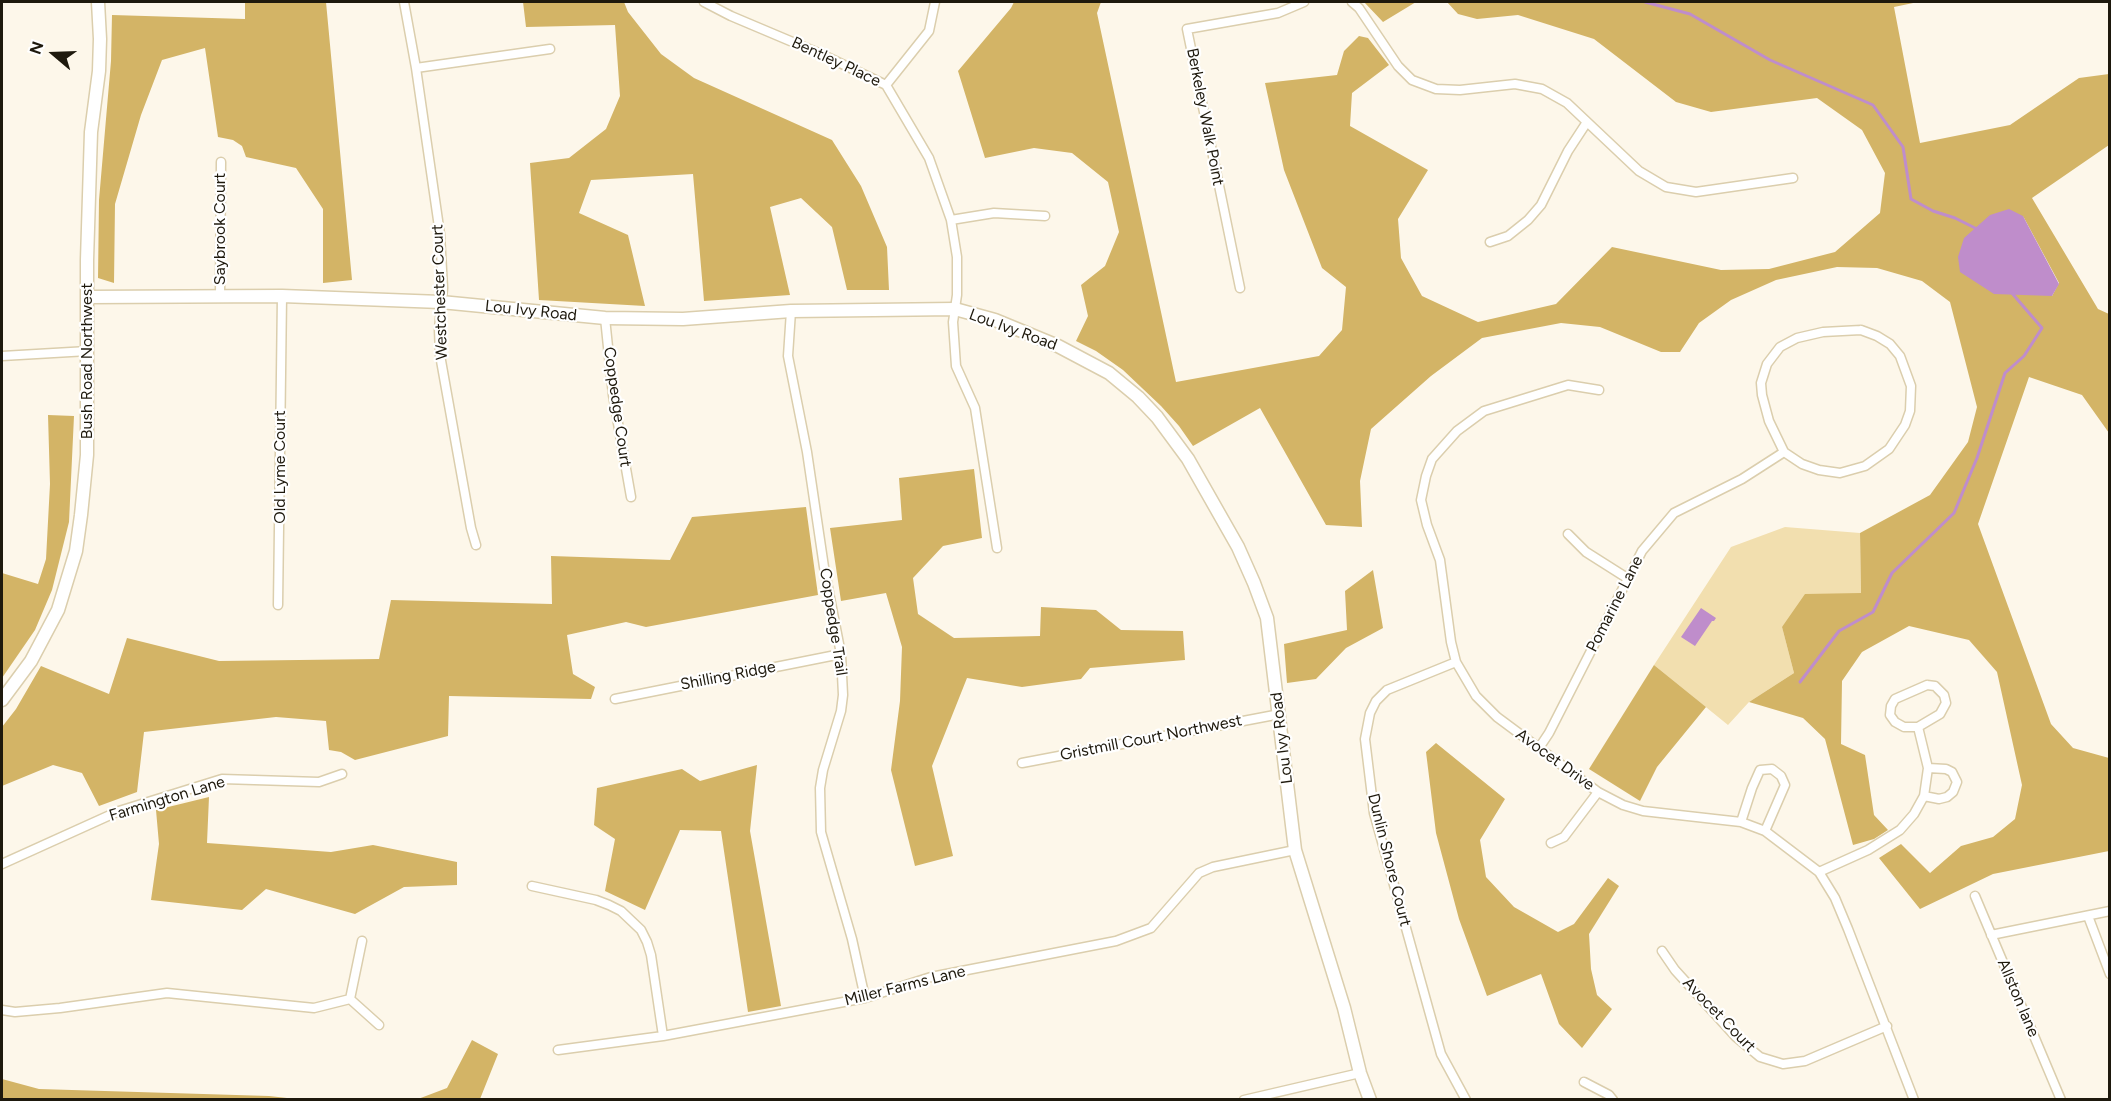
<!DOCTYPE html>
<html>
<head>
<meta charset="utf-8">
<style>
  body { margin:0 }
  #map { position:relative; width:2111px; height:1101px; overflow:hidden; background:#fdf7ea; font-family:Figtree,sans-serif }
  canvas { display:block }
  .frame { position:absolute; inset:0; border:3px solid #1e190d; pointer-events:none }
  .north { position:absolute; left:24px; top:24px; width:60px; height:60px; -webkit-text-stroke:4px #fff; paint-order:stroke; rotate:289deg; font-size:16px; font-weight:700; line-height:24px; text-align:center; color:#1e190d }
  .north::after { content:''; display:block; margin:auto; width:21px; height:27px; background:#1e190d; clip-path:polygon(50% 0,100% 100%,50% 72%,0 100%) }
</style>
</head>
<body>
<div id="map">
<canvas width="2111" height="1101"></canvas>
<div class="frame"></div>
<div class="north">N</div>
</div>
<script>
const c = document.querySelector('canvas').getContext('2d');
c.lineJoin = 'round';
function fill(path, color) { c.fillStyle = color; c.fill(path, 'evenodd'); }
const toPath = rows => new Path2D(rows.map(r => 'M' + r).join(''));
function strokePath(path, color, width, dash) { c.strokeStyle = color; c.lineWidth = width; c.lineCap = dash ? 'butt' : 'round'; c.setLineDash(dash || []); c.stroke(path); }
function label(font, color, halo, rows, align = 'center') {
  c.font = font + ' Figtree,sans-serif'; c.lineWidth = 4.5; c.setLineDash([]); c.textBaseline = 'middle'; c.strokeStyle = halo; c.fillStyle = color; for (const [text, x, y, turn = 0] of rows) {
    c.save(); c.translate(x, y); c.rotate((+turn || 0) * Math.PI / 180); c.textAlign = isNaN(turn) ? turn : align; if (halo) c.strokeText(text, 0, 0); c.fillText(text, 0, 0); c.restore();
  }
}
fill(toPath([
  [1785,527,1860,533,1861,593,1782,627,1794,673,1749,702,1728,725,1654,665,1731,547]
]), '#f2dfaf');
fill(toPath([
  [245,2,326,2,352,280,323,283,323,209,296,168,246,157,242,146,233,140,218,137,205,48,162,60,141,115,115,204,114,283,98,278,99,200,111,61,112,15,245,19],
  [523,2,624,2,628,12,661,54,694,78,832,140,861,186,887,247,889,290,847,290,832,227,801,198,770,207,790,295,704,301,693,174,591,180,579,213,628,235,645,306,539,300,530,163,569,158,606,129,620,96,615,25,526,27],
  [1014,2,1101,2,1097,13,1176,382,1319,356,1342,330,1346,287,1322,268,1284,170,1265,83,1337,75,1344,51,1359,36,1368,38,1389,65,1352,93,1350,126,1428,170,1398,219,1401,258,1422,296,1478,322,1556,304,1612,247,1721,270,1769,269,1835,252,1880,213,1885,173,1862,130,1817,98,1711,112,1676,102,1594,39,1518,15,1477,19,1458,14,1447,2,1918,2,1894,7,1920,143,2010,125,2079,78,2109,74,2109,145,2032,198,2098,309,2109,314,2109,433,2082,395,2029,377,1978,524,2051,724,2073,748,2109,758,2109,851,1993,874,1920,909,1879,858,1901,844,1930,873,1961,846,1993,837,2015,819,2022,785,1997,672,1969,640,1909,626,1862,652,1842,681,1841,744,1865,755,1874,815,1888,830,1874,839,1853,845,1825,739,1803,718,1749,702,1794,673,1782,627,1805,594,1861,593,1860,533,1930,495,1968,442,1977,407,1950,302,1922,281,1877,268,1837,267,1776,280,1731,300,1699,323,1680,352,1661,352,1600,327,1561,323,1482,338,1431,376,1371,429,1360,481,1362,527,1326,525,1260,408,1193,446,1179,426,1161,406,1123,370,1096,351,1076,341,1088,316,1081,285,1105,266,1119,232,1108,182,1072,153,1034,148,985,158,958,71,1011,8],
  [2023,216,2059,283,2052,296],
  [1364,2,1416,2,1383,22],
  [48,415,74,416,69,522,52,590,35,630,2,678,2,573,38,584,46,559,50,484],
  [974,469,982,538,943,546,913,578,918,614,954,638,1040,636,1041,607,1096,610,1121,630,1183,631,1185,660,1090,668,1081,679,1022,687,967,678,932,766,953,856,915,866,891,770,900,701,902,647,886,593,841,601,830,528,902,520,899,478],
  [806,507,818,595,646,627,626,622,567,635,573,674,595,687,591,699,449,696,448,736,355,760,341,752,329,750,326,721,276,717,144,732,137,792,99,806,82,773,53,765,2,786,2,727,16,709,41,666,109,694,127,638,219,661,379,659,391,600,552,604,551,556,670,560,692,517],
  [1373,570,1383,628,1346,648,1316,679,1287,683,1284,644,1347,630,1345,591],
  [1654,665,1706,707,1657,767,1640,801,1589,769],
  [1436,743,1505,799,1480,840,1486,877,1514,907,1558,932,1574,924,1608,878,1619,886,1589,934,1591,969,1597,995,1612,1009,1582,1048,1559,1024,1541,974,1487,996,1459,919,1436,833,1426,752],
  [757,765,750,831,781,1006,748,1012,721,831,680,830,645,910,605,891,615,839,594,825,597,788,682,769,700,781],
  [209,797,207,843,331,852,373,845,457,862,457,885,404,887,355,914,266,889,242,910,151,900,159,844,156,810],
  [472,1040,498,1054,480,1099,418,1099,447,1088],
  [2,1079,39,1089,269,1096,296,1099,2,1099]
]), '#d3b466');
fill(toPath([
  [2009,209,2023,216,2059,284,2052,296,1994,294,1960,272,1958,257,1964,238,1990,215],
  [1701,608,1716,618,1714,621,1712,621,1695,646,1681,637]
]), '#bf8dcb');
strokePath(toPath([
  [1645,2,1690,14,1770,60,1873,105,1903,147,1911,199,1933,211,1955,218,1977,229],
  [1800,682,1839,631,1873,612,1892,573,1954,513,1977,458,2005,373,2024,356,2042,328,2011,292]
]), '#bf8dcb', 3);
const street = toPath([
  [404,2,416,68,440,234,443,288,439,329,440,355,471,528,476,545],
  [704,2,731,16,821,54,886,85,929,158,951,220,957,257,957,295,953,322,956,366,975,408,997,548],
  [1352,2,1359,8,1398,66,1412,80,1436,89,1460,90,1515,84,1542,89,1567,103,1639,171,1666,187,1696,192,1793,178],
  [416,68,550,49],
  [886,85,929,31,935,2],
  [951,220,994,213,1045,216],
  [1490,242,1508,236,1528,220,1541,205,1568,151,1587,122],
  [1240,288,1187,29,1278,13,1304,2],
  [220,296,221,162],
  [791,311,788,356,807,452,824,567,841,654,843,695,841,711,823,770,820,788,821,832,852,939,865,998],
  [605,318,613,395,631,497],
  [1861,330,1877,336,1890,344,1900,356,1911,386,1910,411,1905,425,1889,449,1865,466,1840,473,1819,470,1802,464,1784,452,1769,421,1762,395,1761,383,1767,364,1780,347,1797,338,1823,332,1861,330],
  [2,356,88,351],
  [1599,390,1568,385,1484,411,1457,431,1432,459,1426,476,1421,500,1427,525,1440,560,1451,642,1456,662,1476,696,1497,717,1598,792,1623,805,1643,811,1741,822,1765,831,1819,872,1835,898,1848,929,1914,1100],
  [1568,534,1586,552,1627,578],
  [278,605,282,296],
  [1456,662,1387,690,1376,701,1370,713,1365,739,1374,813,1441,1054,1466,1100],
  [1927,685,1935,686,1944,695,1946,703,1940,714,1918,727,1904,727,1895,722,1890,715,1891,706,1895,699,1927,685],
  [615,699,841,654],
  [1539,748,1549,733,1642,551,1674,513,1742,479,1784,452],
  [1022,763,1280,714],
  [1924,796,1939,799,1947,797,1953,792,1957,782,1952,772,1946,769,1928,768],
  [1741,822,1752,788,1760,770,1772,769,1781,776,1785,785,1765,831],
  [1551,843,1564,837,1598,792],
  [2,864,119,811,222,779,319,782,342,774],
  [1819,872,1868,850,1900,830,1914,814,1924,796,1928,768,1918,727],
  [532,886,596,900,609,905,621,911,641,930,647,942,651,955,663,1036],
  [1975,896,2061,1100],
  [2088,916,2110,974],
  [1991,935,2110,911],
  [1662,951,1675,970,1736,1037,1760,1057,1783,1064,1805,1061,1887,1026],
  [350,999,379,1025],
  [2,1010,15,1012,60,1008,167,993,314,1008,350,999,362,941],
  [558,1050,663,1036,865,998,931,977,1116,941,1151,928,1199,873,1213,867,1295,850],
  [1584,1082,1609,1095,1613,1100],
  [1244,1100,1360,1073]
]);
const secondary = toPath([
  [87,297,282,296,441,302,605,318,683,319,791,311,955,309,995,320,1058,346,1109,373,1138,397,1157,417,1171,436,1188,459,1238,547,1254,583,1267,618,1295,850,1344,1008,1360,1073,1370,1100],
  [2,700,31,661,58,610,76,551,81,515,87,455,87,260,91,132,99,71,100,39,98,2]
]);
strokePath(street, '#dbcead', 11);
strokePath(secondary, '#dbcead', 15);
strokePath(street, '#fff', 8);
strokePath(secondary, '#fff', 12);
label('16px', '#1e190d', '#fff', [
  ["Bentley Place",836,62,25],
  ["Berkeley Walk Point",1205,117,79],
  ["Saybrook Court",220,229,-90],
  ["Westchester Court",440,292,-92],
  ["Lou Ivy Road",531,311,6],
  ["Lou Ivy Road",1013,330,20],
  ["Bush Road Northwest",87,361,-90],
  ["Coppedge Court",617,407,82],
  ["Old Lyme Court",280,467,-90],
  ["Pomarine Lane",1615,604,-63],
  ["Coppedge Trail",833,622,81],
  ["Shilling Ridge",728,676,-11],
  ["Gristmill Court Northwest",1151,738,-11],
  ["Lou Ivy Road",1282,738,-97],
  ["Avocet Drive",1555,760,36],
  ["Farmington Lane",167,799,-17],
  ["Dunlin Shore Court",1389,860,76],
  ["Miller Farms Lane",905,986,-14],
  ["Allston lane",2018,998,67],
  ["Avocet Court",1719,1015,46]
]);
</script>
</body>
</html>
